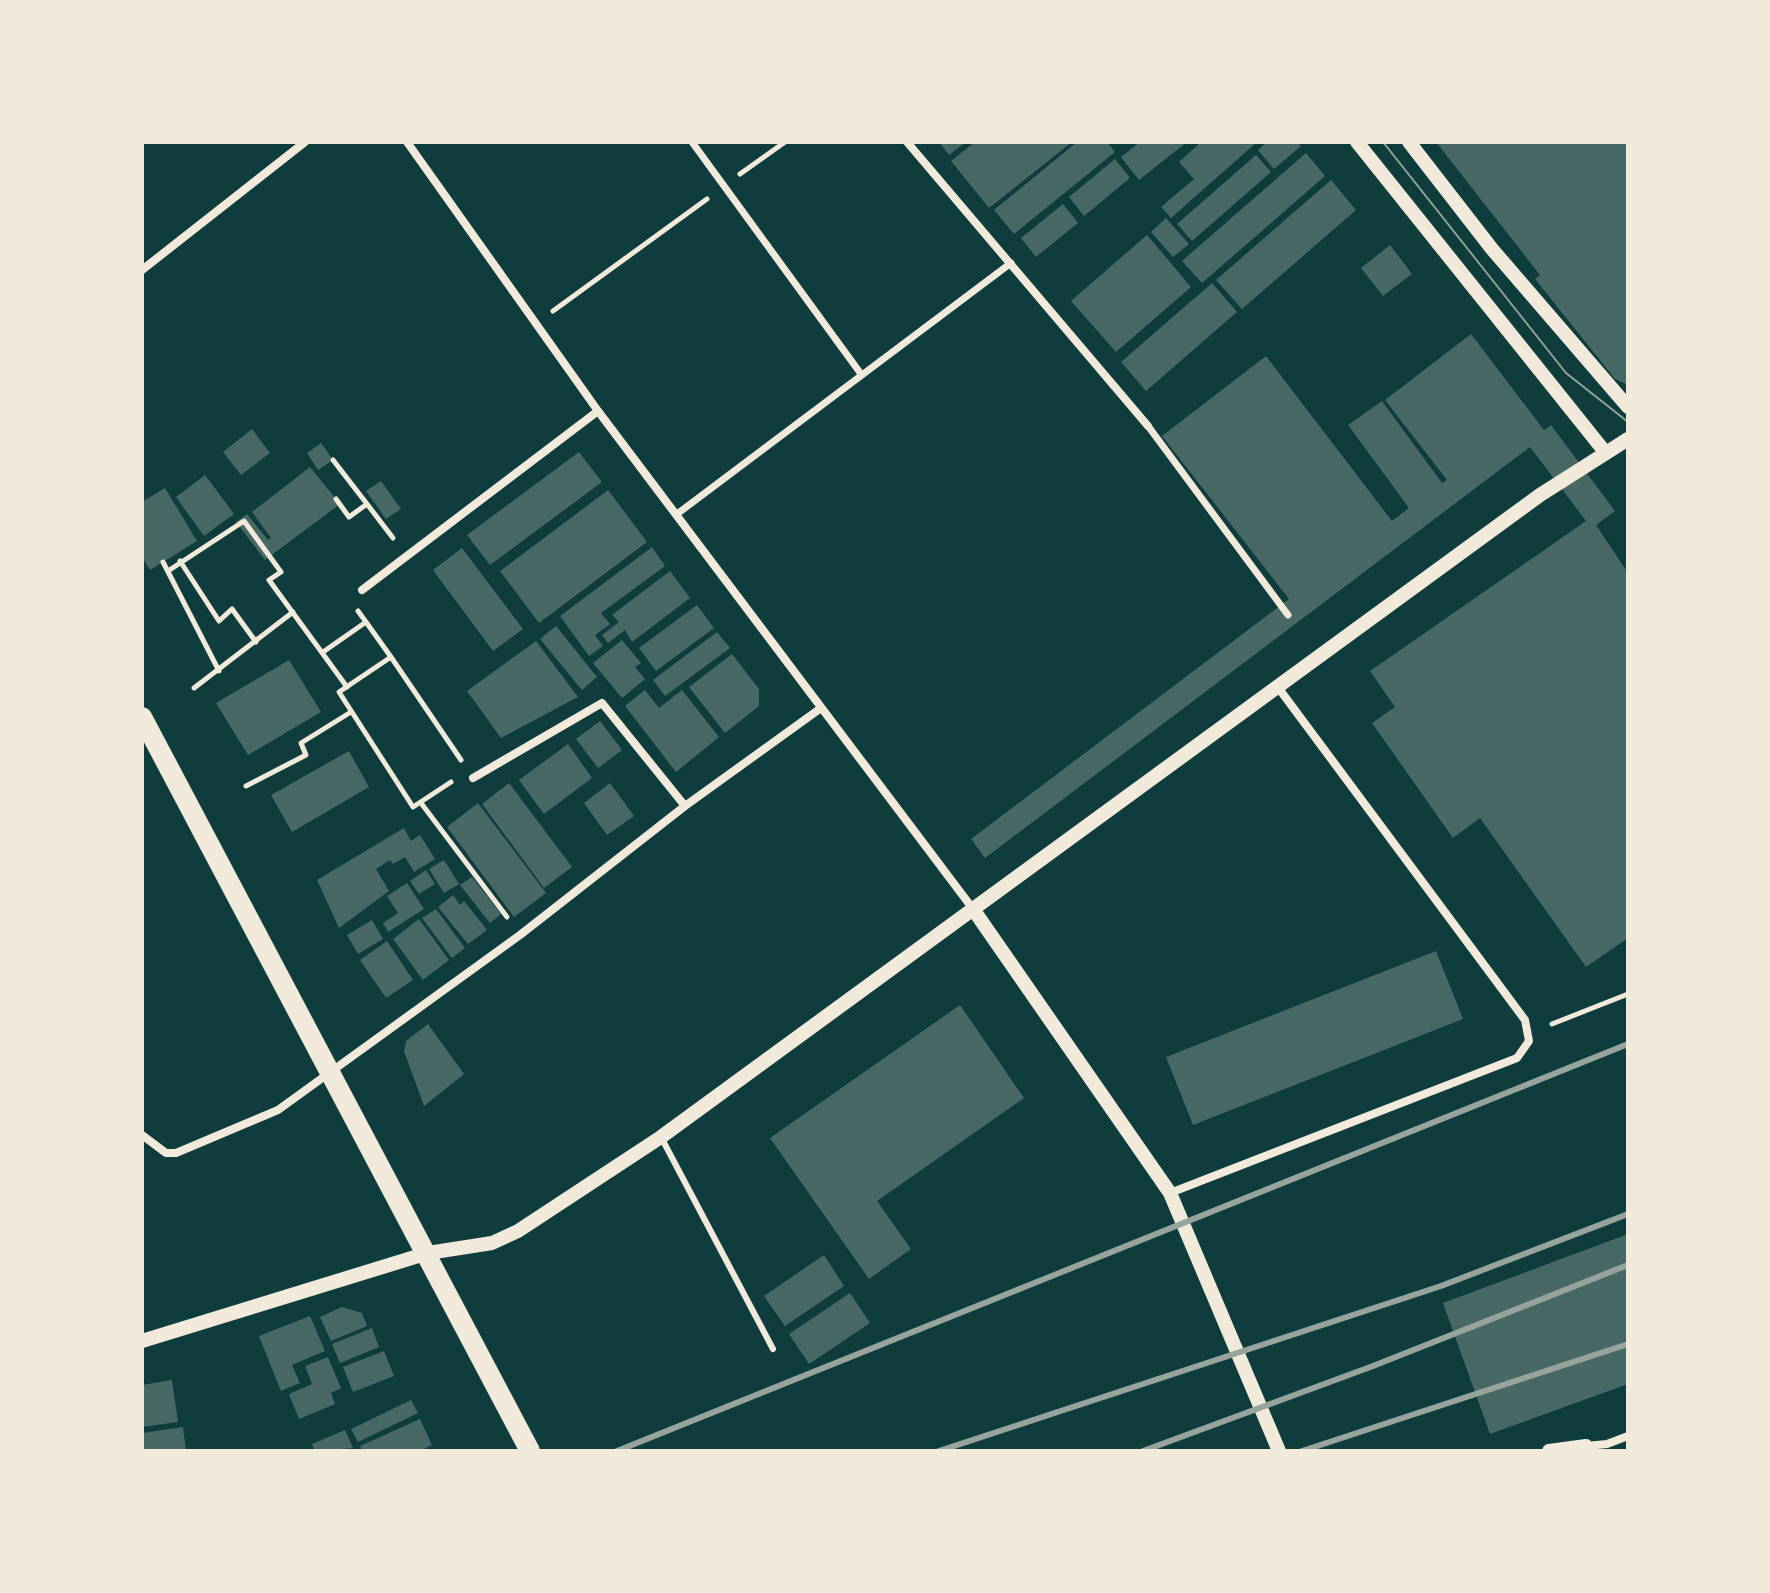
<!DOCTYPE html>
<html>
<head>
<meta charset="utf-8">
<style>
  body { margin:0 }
  #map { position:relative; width:1770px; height:1593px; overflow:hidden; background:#0f3d3e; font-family:Georgia,serif }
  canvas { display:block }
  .frame { position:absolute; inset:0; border:144px solid #f1e9da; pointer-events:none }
</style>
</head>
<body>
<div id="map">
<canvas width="1770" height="1593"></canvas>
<div class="frame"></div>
</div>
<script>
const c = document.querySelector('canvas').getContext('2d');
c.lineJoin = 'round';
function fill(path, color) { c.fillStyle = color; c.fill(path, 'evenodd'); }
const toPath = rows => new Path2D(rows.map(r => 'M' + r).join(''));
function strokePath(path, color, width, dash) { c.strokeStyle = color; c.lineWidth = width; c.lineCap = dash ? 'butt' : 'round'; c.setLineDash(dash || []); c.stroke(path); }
fill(toPath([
  [939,142,966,142,949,155],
  [975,142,1072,142,989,208,951,161],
  [1077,142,1107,142,1115,152,1014,234,994,210],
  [1140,142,1187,142,1139,180,1121,157],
  [1201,142,1257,142,1171,218,1161,207,1194,179,1179,162],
  [1267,142,1297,142,1301,146,1274,169,1258,150],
  [1436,142,1628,142,1628,385,1615,379,1535,279,1540,275],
  [1306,153,1325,176,1202,283,1182,261],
  [1256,155,1271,172,1192,241,1177,224],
  [1115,159,1130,178,1084,216,1069,197],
  [1331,180,1356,210,1242,309,1216,280],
  [1063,204,1078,223,1036,257,1021,238],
  [1166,218,1189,244,1173,257,1151,232],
  [1147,235,1191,287,1116,352,1071,301],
  [1390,245,1412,274,1383,296,1361,268],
  [1212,283,1237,312,1146,391,1121,362],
  [1471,334,1544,430,1551,425,1615,511,1596,525,1628,573,1628,938,1586,967,1480,818,1453,838,1372,723,1395,707,1370,671,1586,521,1530,447,985,858,971,839,1289,599,1162,436,1266,356,1392,521,1409,508,1348,425,1382,401,1442,483,1447,480,1385,400],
  [252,429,270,453,241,475,223,452],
  [321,443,333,460,318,470,307,453],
  [579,452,602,482,490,565,467,535],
  [310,467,340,504,265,560,236,522,247,514,268,540,271,538,252,512],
  [205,475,234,514,204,536,176,497],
  [381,481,401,509,386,519,366,491],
  [165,488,197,541,150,570,142,557,142,502],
  [608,490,647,542,539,623,500,571],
  [652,547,665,566,601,613,610,624,595,635,603,646,589,656,560,616],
  [462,548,523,629,493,651,433,570],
  [670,571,690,598,632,642,625,630,608,643,602,635,619,622,612,615],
  [697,605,714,628,656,671,639,648],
  [556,626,597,677,582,690,540,639],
  [717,632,730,648,665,696,653,680],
  [622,640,641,663,635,667,645,679,622,698,593,663],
  [536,641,578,697,501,738,467,691],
  [732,654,759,689,759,706,725,733,689,687],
  [289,660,321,712,248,755,216,703],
  [645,690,659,708,682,690,719,737,676,772,625,706],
  [600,721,622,750,598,768,576,739],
  [568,744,592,778,544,814,519,780],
  [349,751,369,787,292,832,271,795],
  [509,783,572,867,544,888,482,804],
  [610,783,634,816,607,835,584,803],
  [478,803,546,893,514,917,447,827],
  [404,828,411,841,420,835,435,859,414,872,405,857,393,864,390,860,376,869,389,891,339,928,317,880],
  [444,860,459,884,444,893,429,869],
  [426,870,435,884,419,894,410,881],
  [472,877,501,914,490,923,460,885],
  [407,883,424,909,388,932,383,923,398,913,387,896],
  [453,895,460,905,464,901,487,930,468,944,438,907],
  [436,909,465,948,452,958,422,918],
  [419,919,449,960,423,980,393,939],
  [372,920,383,939,358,954,347,935],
  [387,941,413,980,386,998,360,960],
  [1436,951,1463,1019,1193,1125,1166,1057],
  [960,1005,1024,1098,877,1201,911,1249,869,1279,770,1138],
  [428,1024,464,1074,424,1106,404,1051,406,1041],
  [1628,1234,1628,1384,1490,1434,1443,1303],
  [824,1255,844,1286,785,1326,764,1296],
  [850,1293,870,1323,809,1364,789,1334],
  [342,1307,362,1313,367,1326,331,1341,320,1317],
  [310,1316,325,1351,292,1365,300,1383,281,1391,259,1336],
  [372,1328,379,1347,340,1363,332,1344],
  [384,1351,394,1376,353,1392,343,1367],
  [328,1357,341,1388,331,1393,335,1404,299,1419,289,1394,312,1384,305,1366],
  [172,1380,178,1422,142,1427,142,1385],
  [411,1400,418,1413,358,1442,351,1429],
  [420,1419,432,1445,419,1451,362,1451,360,1446],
  [183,1427,186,1451,142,1451,142,1433],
  [345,1430,353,1448,315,1451,312,1444]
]), '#486865');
strokePath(toPath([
  [740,174,785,142],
  [553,311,707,199],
  [333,460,367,504],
  [336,499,349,517,367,504,393,538],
  [180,561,219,621,232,609,256,642],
  [163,562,219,671],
  [168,571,244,521,281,572,269,580,347,687],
  [366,622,391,657],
  [323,652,366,622,358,611],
  [194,688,293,612],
  [451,782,413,807,339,692,391,657,461,760],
  [246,786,306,755,301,743,351,712],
  [421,803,507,917],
  [1552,1024,1628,994]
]), '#f1e9da', 5);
strokePath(toPath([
  [661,1137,773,1349]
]), '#f1e9da', 6);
strokePath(toPath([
  [692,142,861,374],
  [1148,426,1288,615],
  [677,514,1011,263]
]), '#f1e9da', 7);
strokePath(toPath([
  [407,142,598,411,973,909],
  [907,142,1148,426],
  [142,270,305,142],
  [362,590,598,411],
  [473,778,602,703,685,806],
  [142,1135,166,1153,176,1153,278,1110,520,935,685,806,821,708],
  [1170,1193,1517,1058,1529,1041,1525,1020,1277,686],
  [1588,1450,1586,1446,1607,1444,1628,1436]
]), '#f1e9da', 8);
strokePath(toPath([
  [1357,142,1605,452],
  [1409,142,1492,249,1628,407],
  [973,909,1170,1193,1279,1451],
  [142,1341,428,1253,492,1243,518,1231,661,1137,1540,495,1628,439],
  [1549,1451,1586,1446]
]), '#f1e9da', 14);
strokePath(toPath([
  [142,717,530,1451]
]), '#f1e9da', 20);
strokePath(toPath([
  [1383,142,1566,373,1628,422]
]), '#97a49c', 2);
strokePath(toPath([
  [617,1451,1628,1044],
  [939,1451,1441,1286,1628,1214],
  [1143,1451,1373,1366,1628,1265],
  [1302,1451,1628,1344]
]), '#97a49c', 6);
</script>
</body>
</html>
